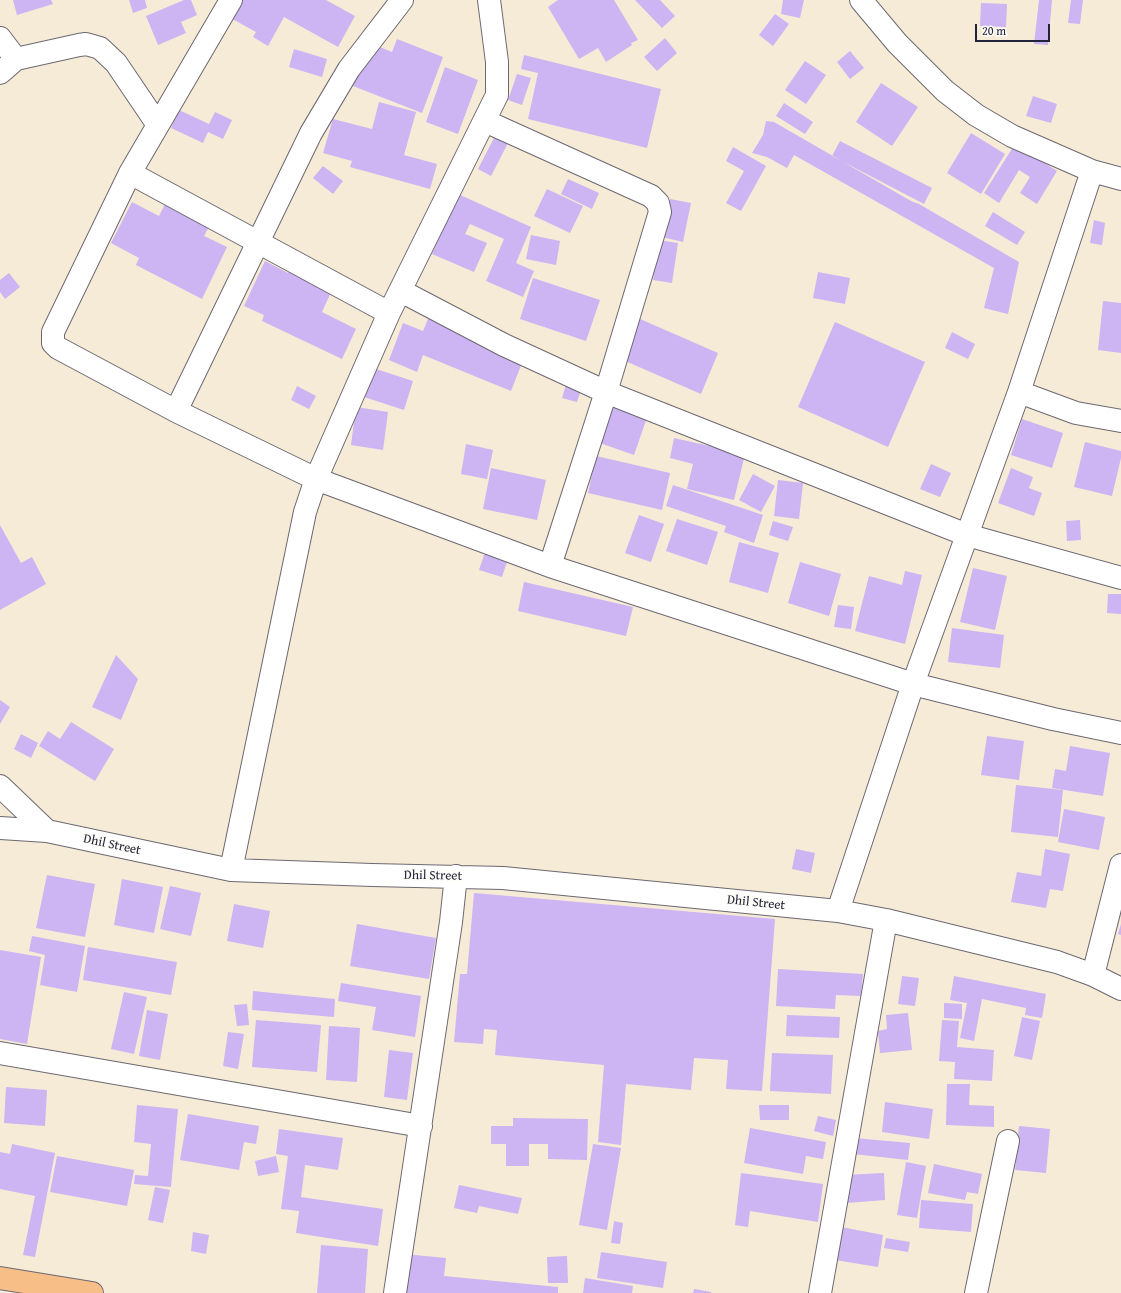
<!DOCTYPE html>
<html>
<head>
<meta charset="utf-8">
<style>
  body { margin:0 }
  #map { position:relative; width:1121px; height:1293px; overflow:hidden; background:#f6ebd6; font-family:"Gentium Book Plus",serif }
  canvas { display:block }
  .scale { position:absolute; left:975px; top:24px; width:75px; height:18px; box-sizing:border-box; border:2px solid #22223b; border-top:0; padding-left:5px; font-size:12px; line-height:14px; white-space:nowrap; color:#22223b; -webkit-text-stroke:3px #fdfcf7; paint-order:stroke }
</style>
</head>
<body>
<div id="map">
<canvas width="1121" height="1293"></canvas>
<div class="scale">20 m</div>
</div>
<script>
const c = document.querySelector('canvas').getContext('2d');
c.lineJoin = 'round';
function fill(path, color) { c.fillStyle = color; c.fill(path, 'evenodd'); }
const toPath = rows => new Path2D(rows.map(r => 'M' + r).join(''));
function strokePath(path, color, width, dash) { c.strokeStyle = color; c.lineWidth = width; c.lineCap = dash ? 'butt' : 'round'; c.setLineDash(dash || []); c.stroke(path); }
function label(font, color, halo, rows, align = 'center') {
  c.font = font + ' "Gentium Book Plus",serif'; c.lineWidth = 3.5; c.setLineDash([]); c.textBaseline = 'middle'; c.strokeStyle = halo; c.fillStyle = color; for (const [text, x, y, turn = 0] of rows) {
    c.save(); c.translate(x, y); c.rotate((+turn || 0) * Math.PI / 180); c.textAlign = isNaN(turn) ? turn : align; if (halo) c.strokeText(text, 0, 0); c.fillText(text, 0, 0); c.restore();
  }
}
fill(toPath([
  [13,0,51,0,53,4,17,15],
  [129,0,145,0,147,8,133,13],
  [184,0,191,0,197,15,181,22,186,33,158,45,146,16],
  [235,0,326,0,355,16,338,47,284,17,268,46,253,37,256,32,227,16],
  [558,0,614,0,638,40,631,43,632,45,606,62,598,48,579,59,548,7],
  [635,0,660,0,675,16,662,28],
  [783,0,804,0,800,18,781,14],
  [1039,0,1052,0,1048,45,1034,44],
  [1071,0,1083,0,1080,24,1068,23],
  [981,3,1007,4,1006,27,980,26],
  [775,14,789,24,773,46,759,35],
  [665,38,677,53,657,71,644,57],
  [397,39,443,57,422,113,353,86,370,43,392,52],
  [294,49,327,59,322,77,289,67],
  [850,51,864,68,850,79,837,62],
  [524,55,661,89,647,148,528,119,538,73,521,69],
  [805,61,826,75,806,104,785,90],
  [445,67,478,80,458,134,426,122],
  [517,74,531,78,522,105,508,100],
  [881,83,918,107,892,146,856,122],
  [1033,96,1057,104,1051,123,1026,116],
  [379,102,416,112,404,155,437,164,430,189,350,167,352,161,323,153,333,119,372,129],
  [784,103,813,122,805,134,776,116],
  [179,110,209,124,215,112,232,120,223,139,208,132,203,143,171,128],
  [766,121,774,122,911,201,919,204,1019,262,1008,314,984,308,994,268,794,155,787,168,767,157,752,153,763,135],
  [971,133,1005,154,981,194,947,173],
  [495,136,508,143,491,176,478,169],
  [840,141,932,188,924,204,832,156],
  [1015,144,1057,171,1037,204,1020,193,1030,177,1019,170,999,203,984,193],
  [733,147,766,166,741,211,726,203,744,171,726,161],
  [323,166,343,181,333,194,313,178],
  [568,179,599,193,592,209,561,194],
  [547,189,583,206,570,233,534,216],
  [458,194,531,227,516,263,534,271,523,297,486,281,504,239,470,224,465,234,487,243,474,272,432,254],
  [670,199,691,203,683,242,662,237],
  [132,202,159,216,166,202,210,225,204,236,227,247,202,299,136,265,139,258,111,243],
  [993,212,1025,232,1017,245,985,226],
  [1094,220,1105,223,1102,245,1090,243],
  [531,235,560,241,556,265,526,259],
  [658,240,678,243,672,283,653,280],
  [265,261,288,273,289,270,332,290,322,312,356,329,342,359,262,321,264,315,244,306],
  [818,272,850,278,845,304,813,298],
  [9,273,20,287,5,299,0,292,0,280],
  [533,278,600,300,586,341,520,319],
  [1103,301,1121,303,1121,353,1098,350],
  [430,314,526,353,511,391,423,355,417,372,389,360,403,323,423,331],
  [640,319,718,353,701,394,623,360],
  [835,322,925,362,888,447,798,407],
  [952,332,975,344,968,359,945,348],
  [373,368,413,381,404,410,364,397],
  [568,378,583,383,577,402,562,398],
  [297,386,316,396,309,409,291,400],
  [612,396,650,409,634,455,597,442],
  [356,407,388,412,383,450,351,445],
  [1022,419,1063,433,1052,468,1011,455],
  [674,438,745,454,734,500,687,489,693,464,670,458],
  [1085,442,1121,451,1121,458,1112,496,1074,487],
  [466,444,493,450,487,479,461,474],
  [596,456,670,473,662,510,588,493],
  [931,464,951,473,940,497,920,489],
  [491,468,546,480,537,520,483,509],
  [1011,468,1033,477,1029,488,1042,493,1034,516,998,503],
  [753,474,775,486,761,512,739,500],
  [778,480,803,483,799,519,774,516],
  [673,485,763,515,754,543,724,532,726,526,666,506],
  [639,515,664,524,651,562,625,553],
  [677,519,718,532,707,565,666,551],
  [1080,520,1081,540,1067,541,1066,521],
  [773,521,793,527,788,541,769,535],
  [0,525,21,563,32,557,46,584,0,610],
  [739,542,779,553,768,593,729,582],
  [486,549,509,556,502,577,479,570],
  [800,562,841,574,829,616,788,603],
  [973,568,1007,576,995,630,960,622],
  [905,571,922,575,905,644,855,631,869,576,902,585],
  [524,582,633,607,626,636,518,611],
  [1108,594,1121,594,1121,614,1107,613],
  [838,605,854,607,851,629,834,627],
  [952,628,1004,635,1000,668,948,662],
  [116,655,138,679,121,720,92,707],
  [0,700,10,707,0,724],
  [71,722,114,749,95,781,39,746,48,731,60,739],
  [21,734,38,743,31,758,14,749],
  [987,736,1024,741,1019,780,981,775],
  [1070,746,1110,753,1103,796,1052,788,1055,769,1066,771],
  [1016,785,1063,790,1058,837,1011,832],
  [1064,809,1105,817,1099,850,1058,842],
  [796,849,815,853,811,873,792,869],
  [1045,849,1070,854,1063,891,1050,889,1046,908,1011,902,1017,872,1041,876],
  [47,875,95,884,85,937,36,928],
  [122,879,163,887,154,933,114,925],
  [170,886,201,893,191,936,160,929],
  [474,893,775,919,762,1091,726,1089,728,1060,694,1058,691,1090,626,1084,621,1145,598,1142,604,1065,495,1055,497,1030,484,1029,483,1044,454,1042,460,974,467,974],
  [234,904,270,911,263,948,227,941],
  [357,924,436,938,429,979,350,966],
  [1121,924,1121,935,1118,934],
  [32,936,85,946,77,992,40,985,45,955,29,951],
  [88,947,177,962,171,995,83,980],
  [0,950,41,957,27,1044,0,1039],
  [778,969,863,974,861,996,836,995,835,1009,776,1006],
  [902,976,919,978,915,1006,898,1004],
  [954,976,1046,994,1042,1018,1025,1015,1026,1008,982,999,974,1041,960,1038,967,1003,950,1000],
  [341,983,421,996,415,1037,372,1030,376,1007,338,1001],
  [253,991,335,999,334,1017,252,1010],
  [124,992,147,997,134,1054,111,1049],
  [944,1003,962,1004,962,1019,944,1018],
  [247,1004,249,1025,237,1026,234,1005],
  [147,1010,168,1014,160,1060,139,1056],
  [908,1013,912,1050,880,1053,878,1031,887,1029,886,1015],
  [787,1015,840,1017,839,1038,786,1036],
  [1022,1017,1040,1021,1032,1060,1014,1056],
  [256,1020,321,1025,317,1072,252,1067],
  [942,1020,959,1021,957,1047,994,1050,992,1081,954,1079,955,1062,939,1061],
  [329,1026,360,1028,357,1082,326,1080],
  [228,1032,244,1034,238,1069,223,1066],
  [389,1050,413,1053,407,1100,384,1097],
  [772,1053,833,1055,831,1094,770,1091],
  [947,1084,970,1084,969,1105,994,1106,994,1127,946,1125],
  [6,1087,47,1090,45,1126,4,1123],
  [885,1102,933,1109,929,1139,882,1132],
  [137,1105,178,1109,171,1187,134,1184,135,1175,148,1176,151,1144,134,1142],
  [759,1105,789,1105,789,1120,760,1120],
  [188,1114,259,1126,256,1144,244,1142,239,1170,180,1160],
  [818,1116,836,1120,833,1136,814,1131],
  [513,1118,588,1119,587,1160,548,1159,548,1144,529,1144,529,1166,506,1166,506,1144,491,1144,491,1126,513,1126],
  [1019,1126,1050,1129,1046,1173,1015,1170],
  [750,1128,826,1142,823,1159,806,1156,803,1174,744,1163],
  [279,1129,343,1138,338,1170,305,1165,301,1197,383,1209,378,1246,296,1233,299,1211,281,1209,288,1156,276,1154],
  [854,1138,910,1143,908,1160,853,1154],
  [12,1144,55,1153,35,1257,23,1255,35,1196,0,1189,0,1152,10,1154],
  [593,1144,621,1148,607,1230,579,1225],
  [57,1156,134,1170,127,1206,50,1192],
  [276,1156,279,1172,258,1176,255,1161],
  [906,1162,926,1166,917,1218,897,1215],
  [934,1164,982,1174,978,1194,967,1192,965,1200,928,1193],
  [741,1173,823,1184,818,1222,750,1211,748,1227,735,1225],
  [884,1173,885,1200,846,1203,844,1175],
  [459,1185,522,1198,518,1214,479,1206,477,1213,454,1208],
  [155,1187,170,1190,163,1223,148,1220],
  [921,1200,973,1204,971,1232,919,1228],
  [614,1221,623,1223,620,1244,611,1243],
  [841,1227,883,1235,878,1267,835,1260],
  [193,1232,209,1235,206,1254,191,1251],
  [886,1238,910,1242,908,1252,884,1248],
  [321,1245,368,1249,365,1293,317,1293],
  [601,1252,667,1262,663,1288,597,1278],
  [404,1254,446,1258,444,1276,558,1287,558,1293,400,1293],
  [567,1256,568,1283,548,1283,547,1257],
  [585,1278,633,1286,632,1293,583,1293],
  [694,1289,711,1292,711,1293,693,1293]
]), '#cdb4f3');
const minor = toPath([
  [231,0,130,173,53,332,53,343,58,348,176,411,316,479,550,566,913,684,1053,719,1121,733],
  [861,0,897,43,945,91,976,115,1012,136,1092,171],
  [0,38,16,59,0,73],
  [16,59,79,45,86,44,100,48,116,63,158,125],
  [485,121,651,196,658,203,660,212,606,392,550,566],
  [130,173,389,313],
  [401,291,504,345,606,392,967,535,1121,578],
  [1019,392,1076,413,1121,421],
  [176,411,311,133,349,69,402,0],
  [0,786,47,831],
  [0,828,47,831,231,870,372,875,503,878,838,911,886,920,1057,962,1093,975,1121,989],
  [231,870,305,512,316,479,389,313,497,95,497,62,489,0],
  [838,911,913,684,1019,392,1092,171,1121,179],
  [1093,975,1121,865],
  [0,1053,421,1126],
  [395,1293,451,922,456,876],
  [820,1293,886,920],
  [976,1293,1008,1141]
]);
const major = toPath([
  [0,1278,92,1293]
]);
strokePath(minor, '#6c6871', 24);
strokePath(major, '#6c6871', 24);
strokePath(minor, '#fff', 22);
strokePath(major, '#f7be87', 22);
label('13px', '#22223b', '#fdfcf7', [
  ["Dhil Street",112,845,12],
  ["Dhil Street",433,876,1],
  ["Dhil Street",756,903,6]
]);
</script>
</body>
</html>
